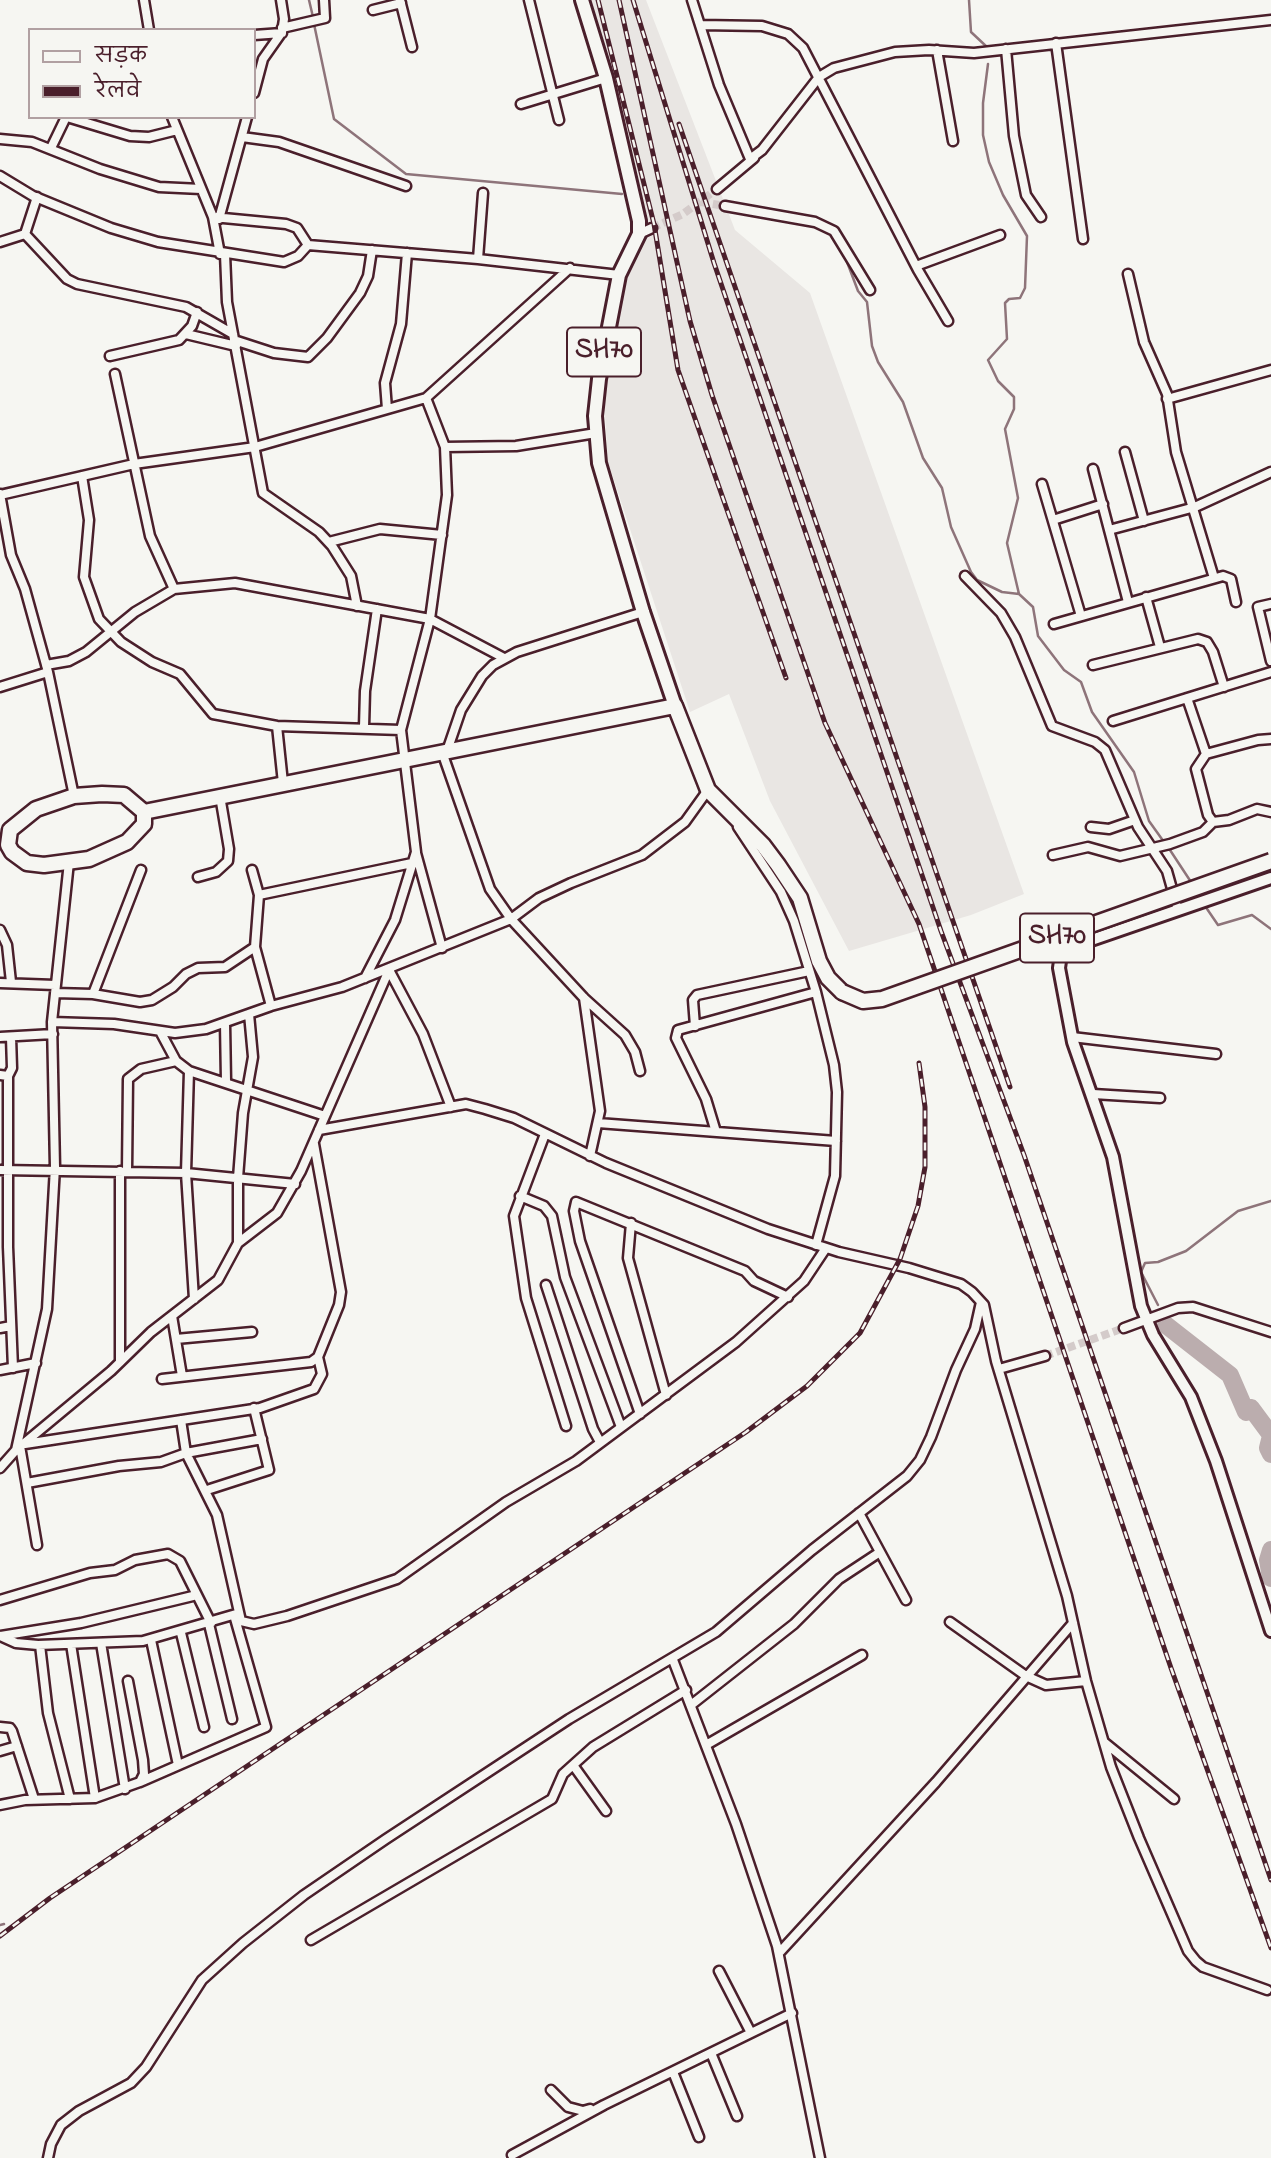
<!DOCTYPE html>
<html>
<head>
<meta charset="utf-8">
<style>
  body { margin:0 }
  #map { position:relative; width:1271px; height:2158px; overflow:hidden; background:#f6f6f2; font-family:"Indie Flower","Playpen Sans Deva",sans-serif }
  canvas { display:block }
  .legend { position:absolute; left:28px; top:28px; width:228px; height:91px; box-sizing:border-box; background:#f6f6f2; border:2px solid #b1a0a2; margin:0; padding:9px 12px; list-style:none; font-size:21px; color:#4a1f2b }
  .legend li { display:flex; align-items:center; gap:14px; height:35px }
  .legend b { width:35px; border:2px solid #b1a0a2 }
</style>
</head>
<body>
<div id="map">
<canvas width="1271" height="2158"></canvas>
<ul class="legend">
<li><b style="height:9px;background:#f6f6f2"></b>सड़क</li>
<li><b style="height:9px;background:#4a1f2b"></b>रेलवे</li>
</ul>
</div>
<script>
const c = document.querySelector('canvas').getContext('2d');
c.lineJoin = 'round';
function fill(path, color) { c.fillStyle = color; c.fill(path, 'evenodd'); }
const toPath = rows => new Path2D(rows.map(r => 'M' + r).join(''));
function strokePath(path, color, width, dash) { c.strokeStyle = color; c.lineWidth = width; c.lineCap = dash ? 'butt' : 'round'; c.setLineDash(dash || []); c.stroke(path); }
function label(font, color, halo, rows, align = 'center') {
  c.font = font + ' "Indie Flower",sans-serif'; c.lineWidth = 6; c.setLineDash([]); c.textBaseline = 'middle'; c.strokeStyle = halo; c.fillStyle = color; for (const [text, x, y, turn = 0] of rows) {
    c.save(); c.translate(x, y); c.rotate((+turn || 0) * Math.PI / 180); c.textAlign = isNaN(turn) ? turn : align; if (halo) c.strokeText(text, 0, 0); c.fillText(text, 0, 0); c.restore();
  }
}
fill(toPath([
  [589,0,646,0,735,230,810,293,1024,894,971,915,849,951,770,801,729,694,690,712,608,462,604,399,612,337,628,263,647,237,607,52]
]), '#e9e6e3');
strokePath(toPath([
  [309,0,313,17],
  [969,0,971,32,987,47],
  [314,24,334,119,406,174,622,194],
  [988,64,983,103,983,135,989,162,1003,195,1027,236,1025,288,1020,298,1009,299,1005,303,1007,339,988,360,998,381,1014,397,1014,409,1005,429,1018,498,1007,543,1019,594,1033,607,1038,636,1064,670,1081,682,1092,712,1134,772,1149,821,1164,842],
  [757,216,782,220],
  [844,254,858,291,867,302,872,346,878,362,903,402,923,458,942,488,951,527,971,572,977,580,1002,592,1019,594],
  [1168,847,1193,885],
  [1203,903,1218,925,1252,915,1271,929],
  [1158,1305,1141,1272,1145,1263,1158,1262,1186,1251,1238,1211,1271,1201],
  [0,1925,4,1924]
]), '#8e747a', 2.5);
strokePath(toPath([
  [1166,1325,1230,1375,1246,1412,1251,1408,1271,1435],
  [1271,1436,1268,1448,1271,1454],
  [1271,1550,1268,1560,1271,1578]
]), '#bbadae', 18);
strokePath(toPath([
  [701,202,725,206],
  [652,228,683,214,717,189],
  [1045,1356,1124,1328]
]), '#d4cbca', 8, [8, 4]);
const street = toPath([
  [144,0,149,30],
  [400,0,412,47],
  [529,0,559,120],
  [692,0,719,85,750,159,762,150,819,77,834,68,895,52,929,50,974,53,1271,20],
  [373,10,401,3],
  [700,25,762,26,788,34,803,48,918,270,948,321],
  [282,28,325,18,324,0],
  [254,35,282,33],
  [1056,43,1083,239],
  [1006,49,1014,136,1026,195,1041,217],
  [937,50,953,141],
  [254,93,263,59,282,32,284,19,281,0],
  [521,104,606,78],
  [67,117,130,136,149,137,177,130],
  [172,117,213,217,220,254],
  [242,137,279,142,406,186],
  [0,139,32,142,100,169,159,187,201,189],
  [51,148,66,117],
  [0,176,33,196,111,228,158,242,284,262,298,256,308,245],
  [717,189,754,158],
  [37,197,25,234,67,279,77,284,186,307,233,334],
  [725,206,815,222,834,231,870,290],
  [213,217,286,224,297,228,308,245],
  [219,219,247,117],
  [639,234,652,228],
  [0,242,25,234],
  [308,245,478,259,619,275],
  [225,254,227,302,263,493,319,532,332,546,351,576,357,606],
  [478,259,483,193],
  [916,266,1000,235],
  [1128,274,1144,342,1167,394,1176,452,1214,578],
  [186,334,236,346],
  [234,340,274,353,308,357,327,338,360,293,368,276,372,250],
  [110,356,179,340,192,326,197,312],
  [115,374,150,536,174,589],
  [1167,399,1271,370],
  [387,409,385,383,401,324,407,253],
  [445,447,516,446,596,433],
  [1125,452,1144,521],
  [1093,469,1128,602],
  [82,476,89,520,84,577,99,619,121,642,152,662,180,674,213,714,277,726,401,730],
  [1042,484,1081,616],
  [0,494,11,555,25,589,48,672,0,687],
  [0,495,134,464,255,447,426,398,570,268],
  [1053,520,1103,504],
  [1109,530,1195,507,1271,472],
  [329,542,380,529,442,535],
  [965,576,1001,613,1015,637,1052,726,1095,742,1105,750,1138,827,1167,871,1178,910],
  [1146,597,1160,647],
  [1271,604,1258,607,1271,661],
  [1054,624,1223,576,1231,579,1236,602],
  [46,665,69,661,86,652,135,612,174,589,235,583,430,619,504,658],
  [1093,665,1198,639,1207,642,1213,652,1224,687],
  [48,672,74,796],
  [1187,698,1206,754],
  [1113,721,1271,672],
  [277,726,283,783],
  [364,727,365,691,377,609],
  [1271,739,1258,740,1206,754,1196,769,1208,815,1213,822,1229,820,1257,809,1271,812],
  [447,751,461,710,482,676,493,665,517,652,643,612],
  [442,752,490,889,511,919,584,998,625,1035,635,1052,640,1071],
  [738,827,781,892,794,921,816,992,834,1065,837,1092,835,1176,816,1245],
  [1091,827,1109,829,1135,820],
  [416,853,442,948],
  [1053,855,1088,847,1120,856,1170,844,1203,832,1213,822],
  [252,870,259,895,255,947,271,1006],
  [198,877,216,872,228,861,229,849,220,796],
  [259,895,412,863],
  [0,930,7,945,11,982],
  [389,970,423,1034,451,1107],
  [365,978,395,920,416,852,401,730,430,619,447,495,445,447,426,398],
  [0,983,55,985],
  [55,993,93,994,140,1002,152,1000,173,987,186,974,198,968,225,967,255,947],
  [93,994,141,870],
  [584,998,600,1111,590,1156],
  [52,1022,114,1024,175,1033,206,1029,271,1006,342,987,511,919,539,898,571,883,642,855,685,822,708,790],
  [225,1023,226,1081],
  [695,1026,693,1000,697,995,809,971],
  [161,1033,176,1061,189,1071,325,1116],
  [0,1037,53,1034],
  [1072,1037,1216,1054],
  [189,1071,186,1173,194,1299],
  [0,1075,8,1076,8,1247,13,1368],
  [8,1076,12,1068,11,1037],
  [1093,1094,1160,1098],
  [598,1123,836,1141],
  [319,1130,466,1104,485,1109,514,1118,606,1163,768,1229,839,1252,909,1268,961,1284,972,1292,984,1305,996,1361,1067,1596,1086,1681,1111,1767,1139,1838,1188,1951,1196,1961,1203,1967,1267,1990],
  [716,1132,706,1099,676,1038,678,1030,816,992],
  [545,1134,514,1216,526,1298,566,1426],
  [0,1170,186,1173,295,1184],
  [120,1171,120,1362],
  [127,1171,128,1079,141,1069,176,1061],
  [520,1196,544,1206,552,1216,565,1277,621,1427],
  [631,1223,628,1258,666,1395],
  [238,1243,238,1178,243,1113,253,1057,249,1014],
  [546,1285,593,1429,600,1442],
  [172,1316,182,1376],
  [0,1328,11,1326],
  [1124,1328,1178,1308,1193,1307,1271,1332],
  [176,1339,252,1332],
  [999,1369,1045,1356],
  [0,1370,36,1363],
  [162,1379,311,1362,318,1357,339,1305,341,1292,314,1144],
  [640,1414,580,1241,574,1211,576,1202,745,1271,754,1281,788,1297],
  [181,1420,186,1453,217,1515,241,1621,254,1624,287,1616,397,1579,506,1502,576,1461,736,1342,804,1281,826,1248],
  [25,1444,260,1408,314,1389,322,1374,318,1357],
  [20,1446,37,1545],
  [16,1450,47,1309,55,1167,52,1022,69,862],
  [0,1468,16,1450,111,1371,151,1332,218,1280,238,1243,277,1213,301,1171,389,970],
  [27,1483,119,1466,161,1462,186,1453,262,1439],
  [207,1490,269,1470,254,1408],
  [859,1513,906,1600],
  [0,1600,90,1573,115,1570,135,1560,168,1554,180,1561,211,1623],
  [950,1622,1026,1676,1046,1685,1086,1681],
  [209,1624,232,1719],
  [181,1633,204,1727],
  [0,1636,16,1643,38,1645,143,1641,236,1614],
  [0,1636,81,1623,197,1595],
  [151,1640,178,1765],
  [101,1643,125,1789],
  [71,1644,95,1798],
  [40,1645,48,1713,70,1799],
  [673,1660,736,1824,777,1946,820,2158],
  [691,1705,794,1624,839,1579,880,1552],
  [0,1727,10,1728,12,1731,34,1799],
  [1104,1742,1174,1799],
  [706,1745,862,1655],
  [0,1751,17,1746],
  [573,1765,606,1811],
  [140,1782,266,1727,234,1615],
  [0,1805,25,1800,95,1798,140,1782,144,1774,143,1760,128,1681],
  [311,1940,552,1799,563,1774,593,1747,686,1690],
  [779,1953,936,1782,1073,1623],
  [719,1971,751,2033],
  [711,2053,737,2116],
  [673,2072,699,2137],
  [551,2090,568,2107,583,2111,590,2109],
  [512,2155,604,2105,792,2013],
  [48,2158,51,2144,61,2125,79,2111,131,2083,146,2067,202,1980,243,1943,304,1895,386,1839,569,1719,716,1632,812,1550,907,1476,920,1460,931,1437,956,1370,975,1329,981,1302]
]);
const secondary = toPath([
  [1271,878,1068,948,1061,954,1059,968,1073,1042,1113,1157,1141,1306,1153,1335,1191,1397,1216,1461,1271,1631]
]);
const primary = toPath([
  [582,0,606,78,639,221,639,234,619,275,599,379,595,416,599,463,643,612,675,706]
]);
const highway = toPath([
  [102,794,124,795,144,812,144,824,127,842,89,859,44,865,27,863,12,852,8,845,10,830,36,809,74,796,102,794],
  [144,812,675,706,708,790,763,845,778,865,800,898,819,961,828,978,842,992]
]);
strokePath(street, '#4a1f2b', 13);
strokePath(secondary, '#4a1f2b', 16);
strokePath(primary, '#4a1f2b', 18);
strokePath(highway, '#4a1f2b', 19);
strokePath(street, '#f6f6f2', 8);
strokePath(secondary, '#f6f6f2', 10);
strokePath(primary, '#f6f6f2', 12);
strokePath(highway, '#f6f6f2', 14);
const rail = toPath([
  [598,0,654,224,678,370,786,678],
  [619,0,690,321,712,395,825,723,919,924,1171,1668,1271,1948],
  [633,0,714,263,941,931,1024,1155,1271,1880],
  [679,124,1010,1087],
  [0,1936,50,1898,746,1432,807,1386,860,1333,900,1259,918,1206,925,1167,925,1107,919,1063]
]);
strokePath(rail, '#4a1f2b', 5);
strokePath(rail, '#f6f6f2', 2.5, [8]);
const highwayBridge = toPath([
  [842,992,863,1001,882,999,1271,861]
]);
strokePath(highwayBridge, '#4a1f2b', 19, []);
strokePath(highwayBridge, '#f6f6f2', 14);
for (const [x, y, w] of [
  [604,352,74],
  [1057,938,74]
]) { const box = new Path2D(); box.roundRect(x - w / 2, y - 24.5, w, 49, 5); c.fillStyle = '#f6f6f2'; c.fill(box); strokePath(box, '#4a1f2b', 2); }
label('bold 28px', '#4a1f2b', null, [
  ["SH70",604,352],
  ["SH70",1057,938]
]);
</script>
</body>
</html>
